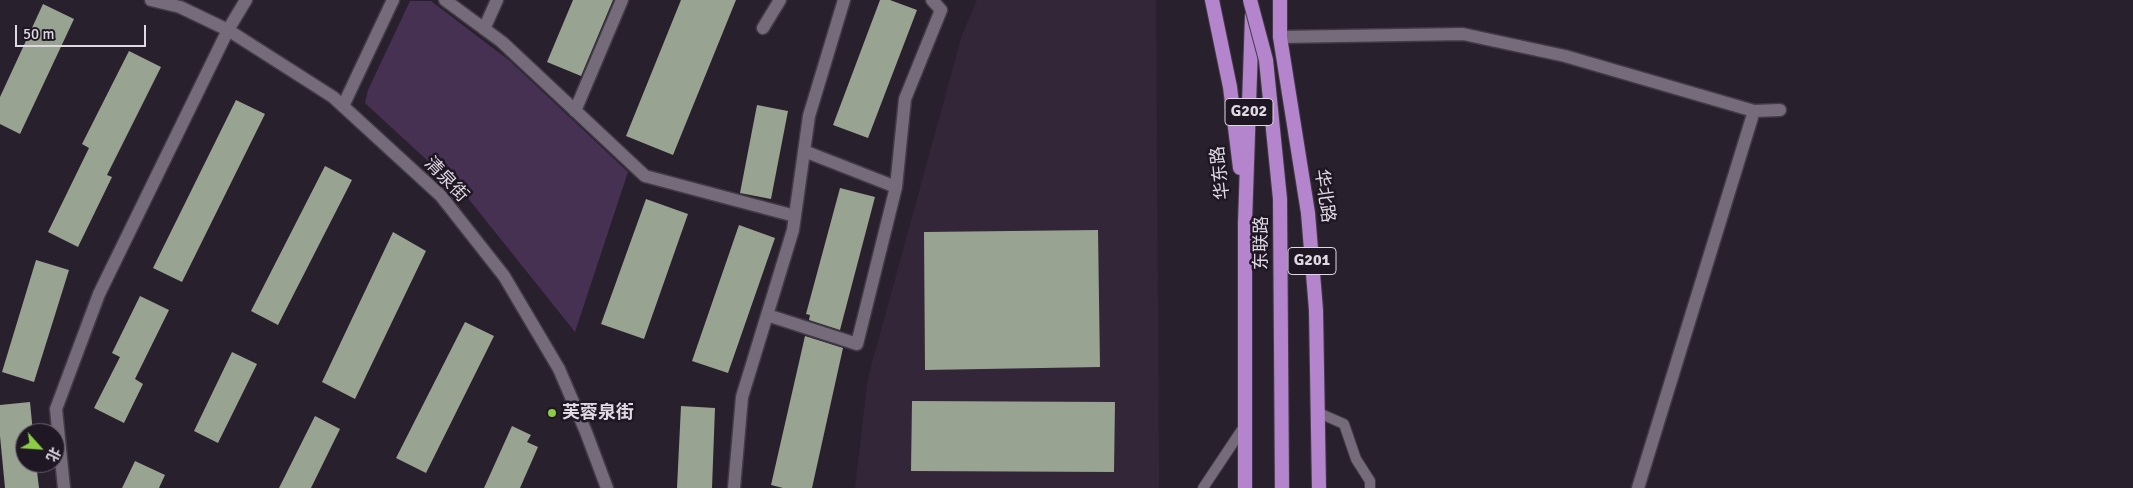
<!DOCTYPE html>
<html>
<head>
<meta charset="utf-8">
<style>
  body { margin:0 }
  #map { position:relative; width:2133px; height:488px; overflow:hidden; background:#29202d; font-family:Signika,"Noto Sans SC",sans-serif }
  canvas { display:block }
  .north { position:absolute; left:15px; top:423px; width:50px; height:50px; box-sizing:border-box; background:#1f1723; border:1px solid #6c656f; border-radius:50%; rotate:116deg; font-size:14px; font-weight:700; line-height:20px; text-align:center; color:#dfd9e2 }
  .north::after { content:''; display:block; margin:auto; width:18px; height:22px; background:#8bce46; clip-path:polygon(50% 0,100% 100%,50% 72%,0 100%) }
  .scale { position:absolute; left:15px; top:25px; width:131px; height:22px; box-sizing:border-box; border:2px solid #dfd9e2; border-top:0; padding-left:6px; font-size:15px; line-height:18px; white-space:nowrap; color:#dfd9e2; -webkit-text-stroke:4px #1f1723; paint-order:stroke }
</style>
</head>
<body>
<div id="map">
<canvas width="2133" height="488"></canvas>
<div class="north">北</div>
<div class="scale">50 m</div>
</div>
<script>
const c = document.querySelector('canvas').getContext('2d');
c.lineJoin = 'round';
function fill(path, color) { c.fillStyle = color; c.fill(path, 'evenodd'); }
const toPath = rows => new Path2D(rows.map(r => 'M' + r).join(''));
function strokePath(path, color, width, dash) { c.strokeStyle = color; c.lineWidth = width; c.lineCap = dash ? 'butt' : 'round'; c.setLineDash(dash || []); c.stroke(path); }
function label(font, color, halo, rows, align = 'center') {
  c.font = font + ' Signika,"Noto Sans SC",sans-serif'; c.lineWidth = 5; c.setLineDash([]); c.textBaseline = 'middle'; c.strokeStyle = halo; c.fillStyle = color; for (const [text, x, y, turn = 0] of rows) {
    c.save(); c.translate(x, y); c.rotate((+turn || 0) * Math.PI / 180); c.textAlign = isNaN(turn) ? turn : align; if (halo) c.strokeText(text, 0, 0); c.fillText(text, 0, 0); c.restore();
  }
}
fill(toPath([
  [977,0,1156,0,1159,488,855,488,868,378,962,35]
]), '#332639');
fill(toPath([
  [410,1,431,1,510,61,628,172,575,332,467,197,365,103,368,90]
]), '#473152');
fill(toPath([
  [573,0,613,0,581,76,547,62],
  [681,0,736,0,673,155,626,136],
  [880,0,890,0,917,10,868,138,833,125],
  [43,4,74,19,20,134,0,124,0,97],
  [129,51,161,67,107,175,112,177,78,247,48,232,89,148,82,144],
  [236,100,265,114,182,282,153,268],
  [757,105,788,111,771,199,740,193],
  [325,166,352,180,278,325,251,311],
  [840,188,875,197,840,330,809,320,810,315,806,314],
  [646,199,688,214,644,339,601,324],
  [739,225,775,238,728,373,692,361],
  [1098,230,1100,367,925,370,924,232],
  [393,232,426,251,355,399,322,382],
  [36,260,69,270,34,382,2,372],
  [140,296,169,310,135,379,143,384,124,423,94,408,120,357,112,353],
  [465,322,494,336,426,473,396,458],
  [805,336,843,348,812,488,783,488,771,485],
  [232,352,257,364,218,443,194,431],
  [912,401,1115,402,1114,472,911,471],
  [30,402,33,433,25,433,25,463,36,463,39,488,5,488,0,436,0,405],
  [681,406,715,408,712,488,677,488],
  [315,416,340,429,311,488,279,488],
  [512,426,531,435,527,442,538,447,520,488,484,488],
  [135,461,165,475,159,488,122,488]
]), '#99a392');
const service = toPath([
  [1319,413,1344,424,1356,459,1370,481,1370,488],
  [1203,488,1245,425]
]);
const minor = toPath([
  [445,0,502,42,645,176,795,216],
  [763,28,780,0],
  [484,29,497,0],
  [1280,37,1463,34,1565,56,1754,111,1780,110],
  [343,106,393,0],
  [575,111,622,0],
  [804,151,896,187],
  [767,315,857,344,896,187,905,99,941,10,932,0],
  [64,488,56,409,99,294,228,30,246,0],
  [734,488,742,397,793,230,809,116,844,0],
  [1638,488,1754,111]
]);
const tertiary = toPath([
  [151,0,180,7,228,30,333,97,441,196,504,276,559,369,586,432,607,488]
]);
const trunk = toPath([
  [1212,0,1230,87,1240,168],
  [1280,0,1280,37,1308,213,1316,310,1319,488],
  [1245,488,1245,223,1252,16]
]);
strokePath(service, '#423b46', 12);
strokePath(minor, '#423b46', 15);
strokePath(tertiary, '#423b46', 15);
strokePath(trunk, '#423b46', 16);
strokePath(service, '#756b7b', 10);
strokePath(minor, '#756b7b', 12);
strokePath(tertiary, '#756b7b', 12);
strokePath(trunk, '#b484cc', 14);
const trunkBridge = toPath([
  [1250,0,1266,60,1280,199,1282,488]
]);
strokePath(trunkBridge, '#423b46', 16, []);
strokePath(trunkBridge, '#b484cc', 14);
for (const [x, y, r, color] of [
  [552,413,5,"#8bce46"]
]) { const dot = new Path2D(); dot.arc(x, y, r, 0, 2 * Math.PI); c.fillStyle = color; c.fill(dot); strokePath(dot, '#1f1723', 2); }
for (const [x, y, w] of [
  [1249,112,48],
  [1312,261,48]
]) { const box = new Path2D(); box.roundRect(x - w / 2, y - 13.5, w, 27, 4); c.fillStyle = '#1f1723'; c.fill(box); strokePath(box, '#dfd9e2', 1); }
label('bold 16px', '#dfd9e2', null, [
  ["G202",1249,112],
  ["G201",1312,261]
]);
label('18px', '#dfd9e2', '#1f1723', [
  ["华东路",1221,173,-96],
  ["清泉街",446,180,46],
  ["华北路",1324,196,82],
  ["东联路",1262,243,-90]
]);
label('bold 18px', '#dfd9e2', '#1f1723', [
  ["芙蓉泉街",562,413]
], 'left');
</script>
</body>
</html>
